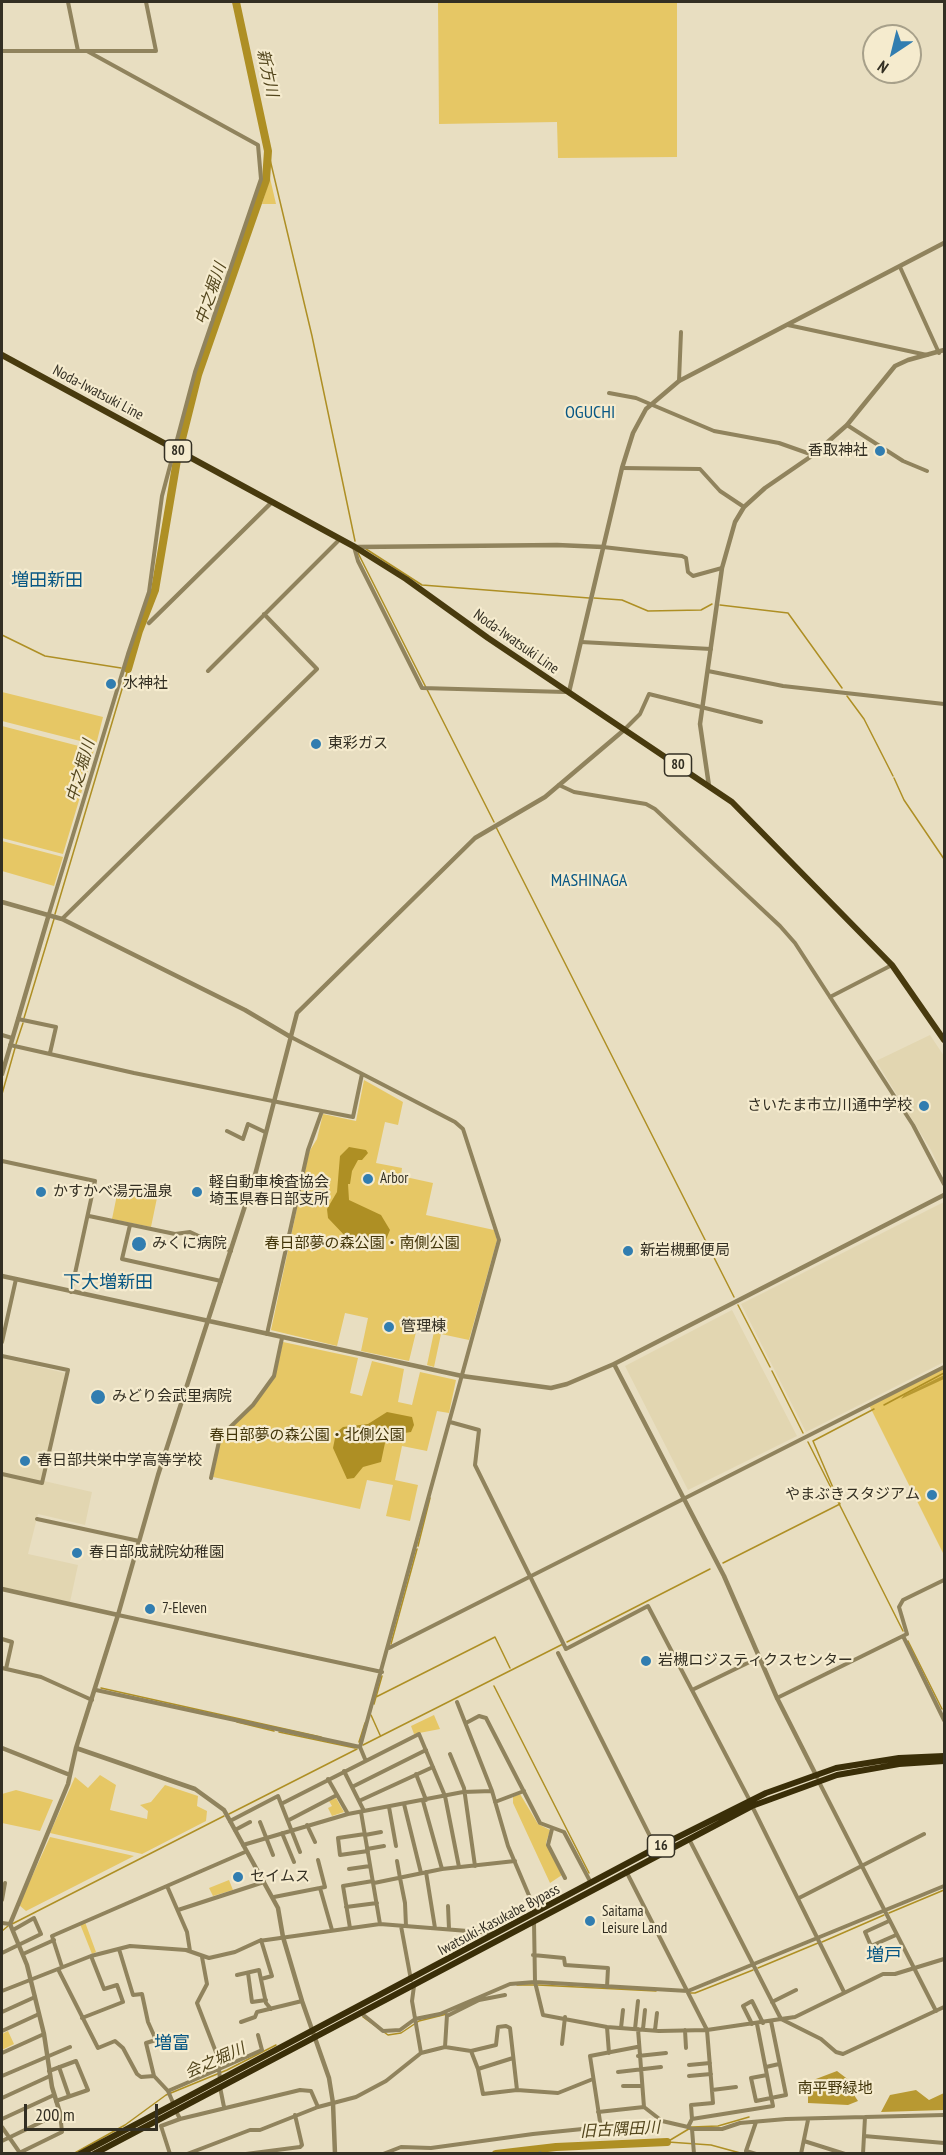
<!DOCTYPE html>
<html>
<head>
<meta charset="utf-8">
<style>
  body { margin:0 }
  #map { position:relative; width:946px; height:2155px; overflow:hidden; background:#e8dec1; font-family:"PT Sans Narrow",sans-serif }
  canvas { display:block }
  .frame { position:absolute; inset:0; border:3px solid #332f23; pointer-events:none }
  .north { position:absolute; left:862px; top:24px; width:60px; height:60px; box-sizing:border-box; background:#f5ebce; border:2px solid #a7a08a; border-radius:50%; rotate:215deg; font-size:16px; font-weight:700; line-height:24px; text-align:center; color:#332f23 }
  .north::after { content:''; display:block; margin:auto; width:21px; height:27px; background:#317db0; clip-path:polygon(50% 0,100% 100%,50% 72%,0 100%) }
  .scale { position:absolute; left:24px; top:2104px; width:134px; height:27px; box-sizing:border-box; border:3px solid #332f23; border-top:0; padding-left:8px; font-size:18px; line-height:21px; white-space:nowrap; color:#332f23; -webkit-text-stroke:4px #f5ebce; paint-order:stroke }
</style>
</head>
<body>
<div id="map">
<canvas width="946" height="2155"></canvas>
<div class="frame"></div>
<div class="north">N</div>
<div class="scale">200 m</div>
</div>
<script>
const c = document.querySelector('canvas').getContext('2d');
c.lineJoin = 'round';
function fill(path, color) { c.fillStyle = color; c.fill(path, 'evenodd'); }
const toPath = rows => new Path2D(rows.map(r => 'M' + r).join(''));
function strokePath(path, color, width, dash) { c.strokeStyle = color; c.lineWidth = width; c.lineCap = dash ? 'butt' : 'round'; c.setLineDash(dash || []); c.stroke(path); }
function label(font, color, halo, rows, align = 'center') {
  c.font = font + ' "PT Sans Narrow","Noto Sans JP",sans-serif'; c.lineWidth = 4.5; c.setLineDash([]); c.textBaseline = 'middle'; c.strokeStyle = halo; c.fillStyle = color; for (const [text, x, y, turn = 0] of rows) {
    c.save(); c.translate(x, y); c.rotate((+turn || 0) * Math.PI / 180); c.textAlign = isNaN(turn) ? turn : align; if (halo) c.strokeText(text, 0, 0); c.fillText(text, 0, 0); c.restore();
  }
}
fill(toPath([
  [930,1035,944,1056,944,1178,931,1150,876,1061],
  [944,1202,944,1362,806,1432,741,1304],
  [732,1310,797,1436,688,1490,625,1366],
  [2,1358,65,1373,44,1481,92,1492,85,1525,38,1514,28,1554,78,1565,70,1602,2,1587]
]), '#e2d6b1');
fill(toPath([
  [438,2,677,2,677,157,558,158,557,122,439,124],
  [270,178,276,204,262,204],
  [2,692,103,717,96,745,2,721],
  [2,726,94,750,63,854,2,838],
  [2,841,63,857,54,886,2,871],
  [364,1080,403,1102,398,1125,385,1122,376,1163,402,1168,401,1176,433,1183,426,1215,494,1230,497,1240,469,1340,441,1334,434,1367,427,1365,434,1332,417,1328,409,1361,361,1351,368,1318,345,1313,337,1346,271,1330,309,1152,317,1139,323,1114,356,1121],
  [119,1185,158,1193,151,1227,112,1219],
  [283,1342,358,1358,350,1393,362,1396,372,1361,404,1369,398,1402,412,1405,420,1372,456,1380,449,1413,437,1411,427,1451,402,1446,395,1480,418,1485,410,1521,386,1516,393,1485,367,1480,360,1509,213,1477,221,1437,253,1405,275,1377],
  [944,1367,944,1555,869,1405],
  [434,1715,440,1729,414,1734,411,1726],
  [100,1775,116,1785,110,1810,147,1819,148,1811,140,1805,151,1802,165,1785,198,1796,197,1806,207,1811,206,1821,142,1854,50,1833,75,1777,88,1788],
  [16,1790,53,1800,40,1831,2,1823,2,1794],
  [520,1794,538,1824,550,1830,546,1843,562,1875,550,1883,513,1803,513,1797],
  [336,1798,344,1812,332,1816,328,1808,332,1806,329,1801],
  [50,1837,134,1856,26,1911,19,1905],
  [229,1880,233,1890,213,1896,209,1888],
  [85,1922,96,1952,92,1954,80,1924],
  [8,2031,14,2044,2,2050,2,2034]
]), '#e6c765');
fill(toPath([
  [944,1375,944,1379,901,1399,904,1395],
  [837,2071,854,2084,852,2092,858,2101,848,2105,808,2103,808,2082],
  [916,2090,929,2100,944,2093,944,2110,881,2112,890,2095]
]), '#b89932');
fill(toPath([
  [349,1147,366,1150,368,1153,362,1160,358,1160,352,1171,350,1184,348,1184,349,1200,381,1215,390,1230,385,1242,376,1251,358,1246,346,1237,328,1218,327,1209,337,1192,340,1156],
  [387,1412,412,1417,414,1425,411,1432,391,1435,385,1443,381,1462,363,1467,354,1478,347,1479,333,1448,336,1433,343,1427,368,1424]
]), '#ae8f24');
strokePath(toPath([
  [268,151,312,336,355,541],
  [366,549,422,585,589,598],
  [358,553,494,822],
  [594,598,622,600,648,611,701,610,712,604],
  [720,605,788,613,842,688],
  [2,635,45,656,121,668],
  [847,696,864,719,893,776],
  [894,778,904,800,944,859],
  [496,827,734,1297],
  [55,914,128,669,126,668],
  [24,1018,54,919],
  [16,1044,23,1023],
  [2,1094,15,1048],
  [738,1305,770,1367],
  [772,1371,803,1433],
  [884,1405,944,1373],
  [808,1442,903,1631],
  [418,1546,430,1498],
  [723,1563,840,1504,813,1441,874,1409],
  [908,1641,942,1709],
  [567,1642,710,1569],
  [391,1644,417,1549],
  [494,1686,589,1873],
  [101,1688,321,1737],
  [376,1697,495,1637,510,1668],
  [374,1704,382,1676],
  [944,1712,944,1714],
  [371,1715,380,1735],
  [237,1722,274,1731],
  [279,1732,355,1748],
  [359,1742,365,1723],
  [363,1745,563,1644],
  [229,1814,357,1749],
  [889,1913,944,1890],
  [12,1924,224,1816],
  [2,1931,8,1926],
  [822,1942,884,1915],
  [758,1968,818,1943],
  [517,1985,534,1985],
  [538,1985,656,1991],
  [688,1993,695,1993,753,1970],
  [363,2017,388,2035,401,2033,419,2021,447,2014],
  [667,2142,692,2127,718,2126,749,2117],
  [668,2142,711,2145,744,2154],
  [73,2154,125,2125,166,2095,227,2070,276,2045]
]), '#ae8f24', 1.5);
strokePath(toPath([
  [180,447,198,375,266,180,268,151,236,2],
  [128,669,139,631,155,590,178,454],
  [496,2154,556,2147,667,2142]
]), '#ae8f24', 8);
strokePath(toPath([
  [68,2,78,51],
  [2,51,156,51,146,2],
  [900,267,939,353],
  [788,325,927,355],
  [679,381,681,332],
  [609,393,636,398,714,431,779,443,813,455],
  [847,425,903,461,927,471],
  [622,468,700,469,720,491,744,507],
  [354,547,358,561,422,688,565,692],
  [603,547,682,556,686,558,688,572,693,576,722,568],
  [581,642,711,649],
  [208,671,340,539],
  [708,671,783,686,944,704],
  [624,730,640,714,649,694,761,722],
  [559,785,574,792,646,804,655,809,780,926,795,943,913,1125,944,1184],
  [49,914,128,654,149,592,162,496,195,372,261,179,258,145,87,51],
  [62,919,317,669,264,614],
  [830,997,892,965],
  [18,1019,56,1027,50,1053],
  [2,1035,12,1038],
  [289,1036,455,1122,463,1129,499,1240,360,1747,365,1759],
  [10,1045,134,1073,322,1111],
  [227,1131,243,1139,248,1124,265,1132],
  [2,1161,95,1181,71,1292],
  [89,1216,175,1234,190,1232,231,1251],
  [130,1225,122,1259,221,1281],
  [267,1334,308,1150,322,1111,353,1117,362,1074],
  [2,1342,16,1279],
  [2,1356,68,1370,42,1483,2,1474],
  [450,1422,479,1430,475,1465,566,1649,648,1606,750,1801],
  [211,1478,220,1437,253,1405,274,1376,282,1338],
  [37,1519,139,1541],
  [118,1615,382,1672],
  [903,1636,944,1720],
  [2,1639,12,1642,6,1669],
  [389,1648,944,1367],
  [558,1653,656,1848],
  [2,1668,41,1677,92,1700],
  [96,1690,360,1747],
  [692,1690,760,1657],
  [777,1698,907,1634,899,1607,903,1600,944,1580],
  [457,1702,492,1791,508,1846,536,1912],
  [466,1723,479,1716,486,1718,540,1823,564,1832,591,1883],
  [450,1754,464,1788,475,1866],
  [344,1771,364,1811],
  [416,1774,426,1800],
  [328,1779,348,1814],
  [819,1782,936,2011],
  [352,1787,426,1750],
  [359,1801,433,1767],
  [423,1801,442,1869],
  [495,1802,524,1791],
  [283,1803,419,1734,445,1796,459,1867],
  [404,1804,421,1873],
  [752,1806,844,1992],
  [389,1807,396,1846],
  [361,1812,380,1924],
  [289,1820,337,1795],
  [230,1821,278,1796,300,1852],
  [260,1822,273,1855],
  [307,1825,315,1842],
  [552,1829,548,1845,565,1878],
  [235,1830,250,1822],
  [282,1833,294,1862],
  [365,1834,338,1838,340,1855,368,1851],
  [365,1835,381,1832],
  [689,1839,781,2019,821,2039,836,2052,843,2054,944,2007],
  [243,1845,348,1814,463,1792,492,1791],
  [367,1849,384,1846],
  [397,1861,400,1878],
  [349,1869,370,1866],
  [626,1871,707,2030,713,2103,691,2105,692,2119,688,2127,692,2129,694,2154],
  [426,1872,435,1928],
  [400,1878,405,1903,406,1926],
  [374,1883,442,1869,515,1861],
  [167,1886,187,1932,190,1951],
  [320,1888,332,1930],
  [274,1897,325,1887,318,1860],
  [799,1898,924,1834],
  [2,1900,5,1883],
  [448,1906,449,1929],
  [346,1907,377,1903],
  [178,1910,264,1882],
  [889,1921,865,1932,871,1946,896,1935],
  [534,1922,535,1982,543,2015,607,2027,659,2031,707,2030,781,2019,795,2017,883,1974,895,1974,944,1959],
  [2,1923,10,1924],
  [401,1926,411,1980],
  [350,1928,343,1886,373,1881],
  [119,1949,133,1995,142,1994,148,2022,156,2040,146,2043,154,2076],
  [2,1953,41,1934,34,1918,13,1930],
  [23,1954,54,1940],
  [533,1955,564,1958,565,1965,608,1968,607,1987],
  [62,1967,52,1936,245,1852],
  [58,1969,98,2048,115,2041,123,2048,137,2074,141,2077,154,2076,168,2091,174,2105],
  [248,1973,252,2002,266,2000],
  [237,1975,259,1970,266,2003,271,2009],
  [261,1979,272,1976,261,1940],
  [414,1986,412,2001,421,2053],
  [2,1991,91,1956,130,1946,186,1950,209,1958,235,1952,259,1941,380,1924,493,1933],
  [772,2002,796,1990],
  [2,2012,35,1997],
  [361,2013,383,2031,400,2030,415,2019,440,2014,510,1984,535,1982,688,1991,944,1886],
  [447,2016,479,2000,505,1995],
  [82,2018,123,2002,117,1985,104,1989,91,1956],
  [241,2022,255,2017,257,2012,302,2001],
  [752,2024,743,2006,752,2001,763,2023],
  [607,2027,609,2053],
  [621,2028,623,2010],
  [635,2029,638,2001],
  [638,2029,644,2107,662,2121,688,2127],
  [643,2029,645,2010],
  [655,2030,657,2013],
  [685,2030,686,2048],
  [2,2031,39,2014],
  [562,2044,565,2017],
  [445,2047,447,2015],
  [471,2051,478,2069,483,2094,517,2090,558,2093,593,2079],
  [2,2053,44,2034],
  [638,2056,666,2053],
  [689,2065,710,2063],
  [59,2067,69,2096],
  [766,2067,779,2064],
  [478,2069,513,2058],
  [49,2071,76,2061,88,2090,56,2101],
  [618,2072,661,2067],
  [767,2075,751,2078,756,2101,786,2095,771,2021],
  [2,2076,70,2047],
  [689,2076,711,2074],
  [220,2080,219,2069,262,2050,258,2035],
  [623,2086,641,2086],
  [220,2087,224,2107],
  [712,2090,736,2087],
  [168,2091,219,2069,219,2060,197,2003,207,1984,202,1957],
  [2,2098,50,2076],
  [176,2111,180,2119,300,2090,311,2091,318,2107],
  [598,2112,644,2107],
  [2,2119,54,2095],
  [692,2119,773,2106,757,2024],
  [756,2122,746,2151,756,2154],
  [2,2127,20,2153],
  [601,2128,590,2056,637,2047],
  [692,2129,722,2129,740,2123,786,2119,944,2115],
  [864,2136,944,2143],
  [2,2141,60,2113,62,2132,17,2154],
  [804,2141,845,2154],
  [540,2153,540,2154],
  [170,2154,161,2126,180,2119],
  [187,2154,250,2130,260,2130,318,2107,356,2097,386,2081,421,2053,445,2047,471,2051,496,2045,498,2027,506,2026,510,2028,517,2090],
  [246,2154,300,2147,302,2145,295,2115],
  [383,2154,401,2147,431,2148,533,2134,662,2121],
  [801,2154,808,2120],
  [863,2154,865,2117]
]), '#90835d', 4);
strokePath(toPath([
  [357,547,557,545,603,547],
  [149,623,271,503],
  [569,692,622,468,633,433,646,409,679,381,944,243],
  [709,786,700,724,722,568,735,522,744,507,765,488,813,455,847,425,895,366,908,360,944,350],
  [2,902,62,919,245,1010,289,1036],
  [2,1074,49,914],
  [2,1276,462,1376,551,1388,567,1384,614,1364,944,1195],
  [614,1364,724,1576,777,1698,817,1777],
  [2,1589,118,1615],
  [2,1748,70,1775],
  [76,1748,195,1789,224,1810,278,1908,283,1937,302,2001,329,2078,333,2103,335,2154],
  [60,2113,52,2087,44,2034,27,1965,10,1924,68,1784,76,1748,118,1615,158,1475,255,1175,297,1013,475,838,545,797,624,730]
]), '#90835d', 4.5);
strokePath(toPath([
  [2,355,355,547,406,579,488,638,732,802,892,965,944,1040]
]), '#483a0e', 6);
strokePath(toPath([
  [80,2154,656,1848,766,1793,836,1768,899,1758,944,1756],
  [94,2154,752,1806,837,1775,899,1764,944,1761]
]), '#3a2e08', 6);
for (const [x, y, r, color] of [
  [880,451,6,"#317db0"],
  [111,684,6,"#317db0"],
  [316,744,6,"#317db0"],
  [924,1106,6,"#317db0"],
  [368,1179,6,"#317db0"],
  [41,1192,6,"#317db0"],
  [197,1192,6,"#317db0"],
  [139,1244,8,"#317db0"],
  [628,1251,6,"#317db0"],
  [389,1327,6,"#317db0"],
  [98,1397,8,"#317db0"],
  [25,1461,6,"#317db0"],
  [932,1495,6,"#317db0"],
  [77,1553,6,"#317db0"],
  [150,1609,6,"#317db0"],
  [646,1661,6,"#317db0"],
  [238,1877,6,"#317db0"],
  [590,1921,6,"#317db0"]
]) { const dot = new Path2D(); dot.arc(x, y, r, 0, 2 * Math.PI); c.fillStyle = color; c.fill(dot); strokePath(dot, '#f5ebce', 2); }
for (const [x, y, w] of [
  [178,451,27],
  [678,765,27],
  [661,1846,27]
]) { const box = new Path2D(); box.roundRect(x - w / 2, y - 11, w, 22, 4.5); c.fillStyle = '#f5ebce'; c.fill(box); strokePath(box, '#332f23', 1.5); }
label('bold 14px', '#332f23', null, [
  ["80",178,451],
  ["80",678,765],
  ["16",661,1846]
]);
label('15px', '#332f23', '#f5ebce', [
  ["Noda-Iwatsuki Line",98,393,28],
  ["Noda-Iwatsuki Line",516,642,35],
  ["Iwatsuki-Kasukabe Bypass",499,1920,-28]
]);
label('15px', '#332f23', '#f5ebce', [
  ["香取神社",868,451,"right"],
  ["水神社",123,684],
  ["東彩ガス",328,744],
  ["さいたま市立川通中学校",912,1106,"right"],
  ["Arbor",380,1179],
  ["軽自動車検査協会",209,1183],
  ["埼玉県春日部支所",209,1200],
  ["かすかべ湯元温泉",53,1192],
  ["みくに病院",152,1244],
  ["新岩槻郵便局",640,1251],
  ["管理棟",401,1327],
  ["みどり会武里病院",112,1397],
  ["春日部共栄中学高等学校",37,1461],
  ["やまぶきスタジアム",920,1495,"right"],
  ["春日部成就院幼稚園",89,1553],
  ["7-Eleven",162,1609],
  ["岩槻ロジスティクスセンター",658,1661],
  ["セイムス",250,1877],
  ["Saitama",602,1912],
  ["Leisure Land",602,1929]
], 'left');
label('15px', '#413408', '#f5ebce', [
  ["春日部夢の森公園・南側公園",362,1244],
  ["春日部夢の森公園・北側公園",307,1436],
  ["南平野緑地",835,2089]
]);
label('italic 16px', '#53461d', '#f5ebce', [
  ["新方川",267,73,78],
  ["中之堀川",211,294,-71],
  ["中之堀川",81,771,-74],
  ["会之堀川",215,2061,-24],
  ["旧古隅田川",620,2130,-3]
]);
label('18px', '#085784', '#f5ebce', [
  ["OGUCHI",590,413],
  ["増田新田",47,581],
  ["MASHINAGA",589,881],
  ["下大増新田",108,1283],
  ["増戸",884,1956],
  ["増富",172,2044]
]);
</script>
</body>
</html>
